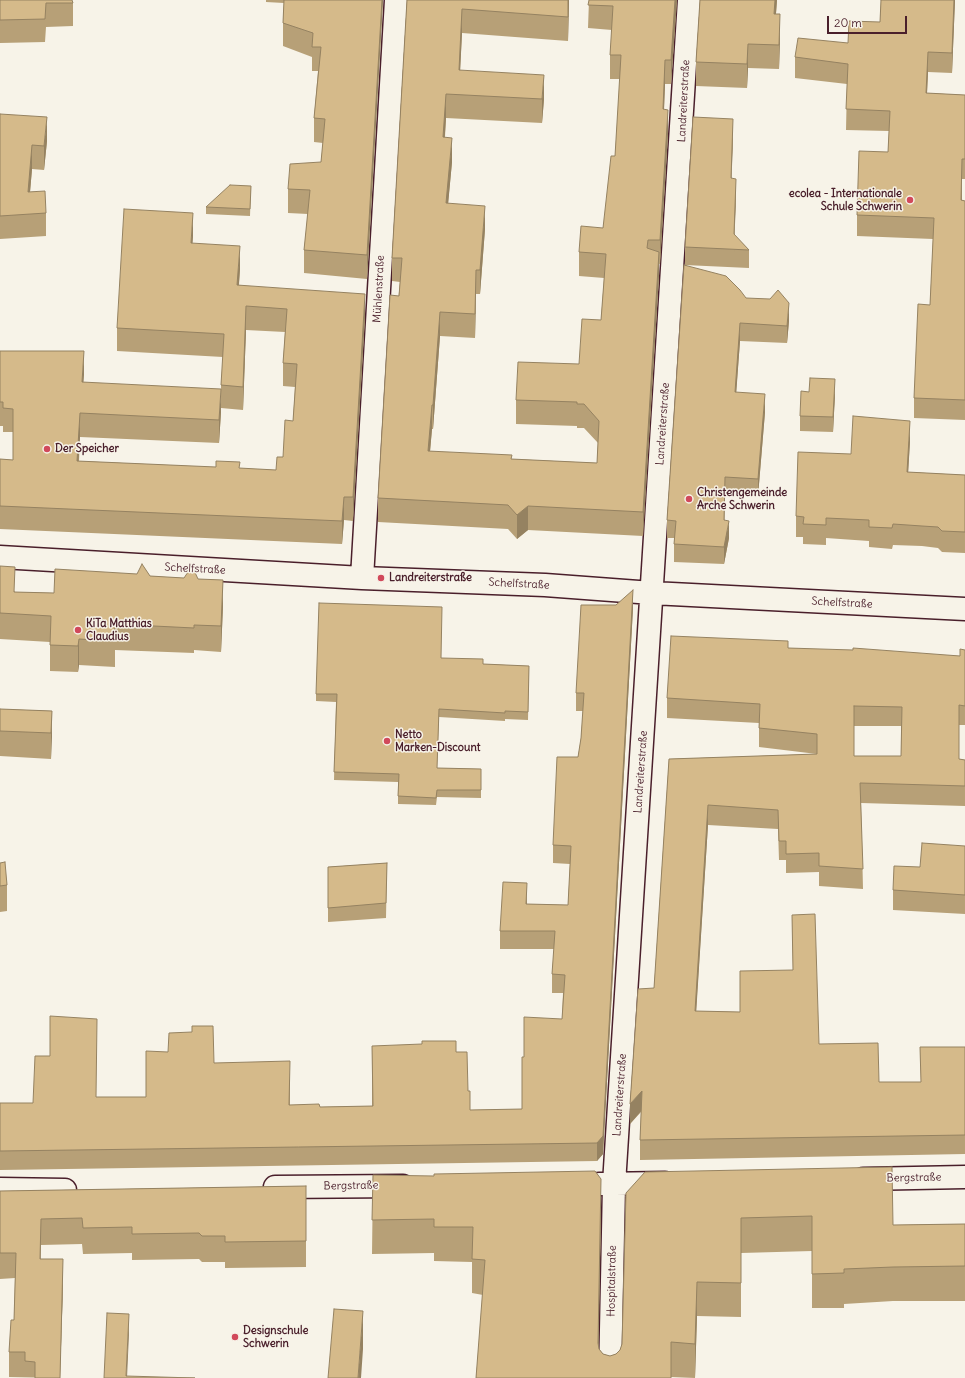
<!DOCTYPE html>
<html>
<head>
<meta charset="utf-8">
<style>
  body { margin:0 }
  #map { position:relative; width:965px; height:1378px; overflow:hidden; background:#f7f3e8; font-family:Delius,sans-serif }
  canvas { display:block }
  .scale { position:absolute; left:827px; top:16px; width:80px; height:18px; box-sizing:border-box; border:2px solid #4a1f2b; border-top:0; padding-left:5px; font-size:12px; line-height:14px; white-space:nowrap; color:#4a1f2b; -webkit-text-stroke:3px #f7f3e8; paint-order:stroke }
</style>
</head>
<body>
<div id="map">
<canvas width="965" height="1378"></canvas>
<div class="scale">20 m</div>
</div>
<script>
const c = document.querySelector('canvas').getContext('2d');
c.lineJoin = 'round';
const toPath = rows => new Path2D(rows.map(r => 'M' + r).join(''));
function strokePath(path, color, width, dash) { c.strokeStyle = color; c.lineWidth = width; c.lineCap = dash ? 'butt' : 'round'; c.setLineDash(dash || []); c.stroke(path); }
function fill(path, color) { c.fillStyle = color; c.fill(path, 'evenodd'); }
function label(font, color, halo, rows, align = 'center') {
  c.font = font + ' Delius,sans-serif'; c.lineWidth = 3; c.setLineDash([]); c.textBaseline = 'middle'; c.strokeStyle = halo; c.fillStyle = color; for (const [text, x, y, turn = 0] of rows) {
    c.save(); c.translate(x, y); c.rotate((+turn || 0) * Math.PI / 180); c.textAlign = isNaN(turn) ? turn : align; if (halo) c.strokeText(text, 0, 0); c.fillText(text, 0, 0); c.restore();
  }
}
const minor = toPath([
  [0,557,362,578,545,585,652,593,965,609],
  [362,578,396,0],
  [863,1179,965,1177],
  [599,1184,665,1183],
  [275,1187,403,1186],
  [0,1189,65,1190],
  [610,1378,614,1184,689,0]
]);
strokePath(minor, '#4a1f2b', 25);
strokePath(minor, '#f7f3e8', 22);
fill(toPath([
  [0,0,73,3,73,26,46,27,45,42,0,43],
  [266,0,383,0,367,279,304,273,304,250,308,214,288,213,288,189,321,162,323,143,314,142,314,118,318,71,312,71,312,57,283,46,283,23,284,3,266,2],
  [407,0,569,0,568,41,462,33,460,70,544,99,542,123,446,118,445,137,452,162,448,203,485,229,480,294,476,294,475,338,440,336,433,429,432,429,430,451,512,459,597,463,598,443,584,428,577,428,577,426,516,424,516,400,579,364,601,320,604,278,579,276,579,252,603,228,615,156,620,79,610,79,610,55,612,30,588,28,589,0,677,0,671,84,665,84,664,110,668,134,660,264,659,264,659,276,643,536,528,530,517,539,508,529,378,522,378,498,400,282,392,281,392,258],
  [700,0,777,0,776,14,780,38,779,69,748,68,747,88,696,86,696,62],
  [881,0,955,0,952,73,928,72,927,93,965,95,965,179,962,179,962,200,965,201,965,420,914,418,914,398,930,305,933,239,857,236,857,215,888,152,889,131,846,130,847,84,795,78,795,57,848,43,880,22],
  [0,114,47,141,44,170,32,169,30,192,46,213,46,236,0,239],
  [733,137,731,178,736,197,734,235,749,250,749,268,685,265,789,321,787,343,740,341,736,393,765,412,758,496,725,494,724,521,729,538,724,564,674,562,674,538,667,538,667,520,685,265,685,247],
  [251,186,250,216,206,214,206,207],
  [193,236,192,244,240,269,239,285,365,317,353,521,344,520,342,544,0,529,0,459,13,460,13,432,3,432,3,426,0,426,0,351,84,374,83,382,221,412,219,443,80,437,79,461,276,470,283,457,293,421,295,387,283,386,283,363,285,332,246,330,243,410,221,408,221,385,223,357,117,351,117,328],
  [835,394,833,432,800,431,800,416],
  [910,441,908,472,965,475,965,553,942,552,938,548,922,546,893,545,892,549,869,547,869,541,826,538,826,545,803,544,803,537,796,537,796,516,851,454],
  [0,566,15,592,54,593,150,576,198,579,223,606,221,652,194,650,194,653,115,650,115,667,79,665,78,672,50,671,50,642,0,639],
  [633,608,603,1154,597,1161,0,1170,0,1103,33,1103,96,1097,146,1097,214,1063,290,1080,290,1105,320,1107,372,1106,372,1046,456,1052,468,1091,470,1110,522,1109,524,1057,562,1019,563,993,552,993,552,974,554,949,500,949,500,931,527,904,568,905,570,864,553,863,553,845,578,757,581,738,583,711,576,711,576,693],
  [788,648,960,656,965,650,965,725,959,725,959,759,965,760,965,806,861,803,863,889,819,886,819,872,786,873,786,860,779,860,778,829,708,825,696,1011,740,1012,793,970,792,915,819,1044,879,1082,921,1082,920,1047,965,1047,965,1154,640,1160,640,1140,641,1112,630,1124,654,988,669,759,817,754,759,747,759,723,667,718,667,698],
  [854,726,901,726,901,756,854,756],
  [441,658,483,664,529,666,528,720,505,719,505,721,439,717,437,768,481,769,481,798,437,797,436,805,398,804,398,782,334,780,336,702,316,701,316,694],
  [0,709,52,711,51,759,0,756],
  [965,846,965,914,893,910,893,890,920,867],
  [0,863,7,885,7,911,0,912],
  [387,863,386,918,328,922,328,867],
  [373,1175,601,1214,598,1346,599,1349,603,1354,610,1356,616,1354,620,1350,622,1344,626,1193,893,1225,965,1224,965,1301,893,1301,844,1304,844,1308,812,1308,812,1251,741,1253,741,1317,697,1316,695,1378,671,1377,671,1378,476,1378,483,1295,472,1293,472,1262,434,1261,434,1253,372,1254],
  [306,1186,306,1267,225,1268,225,1262,202,1262,199,1259,132,1260,132,1253,83,1254,82,1244,41,1245,40,1259,63,1285,60,1378,9,1377,9,1352,14,1320,15,1278,0,1279,0,1191]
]), '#b7a077');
fill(toPath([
  [382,0,383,0,367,279,367,255],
  [568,0,569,0,568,41],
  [675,0,677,0,671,84,671,60],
  [775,0,777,0,774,38,774,14],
  [954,0,955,0,952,73,952,53],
  [462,9,462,33,459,94,459,70],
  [780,14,780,38,779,69,779,45],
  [748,44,748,68,747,88,747,64],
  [928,52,928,72,926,114,926,93],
  [665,60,665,84,663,133,663,109],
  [544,75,544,99,542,123,542,99],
  [446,94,446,118,443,161,443,137],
  [668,110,668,134,660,264,660,240],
  [47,117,47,141,44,170,44,146],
  [733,119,733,137,731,196,731,178],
  [452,138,452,162,446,227,446,203],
  [32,145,32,169,28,215,28,192],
  [962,159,962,179,961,221,961,200],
  [736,179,736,197,734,252,734,234],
  [485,206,485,229,480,294,480,270],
  [193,213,193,236,191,267,191,243],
  [240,246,240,269,237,308,237,285],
  [659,252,659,276,643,536,643,512],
  [476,270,476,294,475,338,475,314],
  [365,294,365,317,353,521,353,497],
  [789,303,789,321,787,343,787,326],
  [246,306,246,330,243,410,243,387],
  [440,312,440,336,433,429,433,405],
  [740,323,740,341,735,410,735,392],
  [84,351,84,374,82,405,82,382],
  [835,379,835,394,833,432,833,417],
  [221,389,221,412,219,443,219,420],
  [765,394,765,412,758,496,758,479],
  [432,405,432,429,428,474,428,451],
  [80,413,80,437,77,484,77,461],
  [910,421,910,441,907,493,907,472],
  [725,477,725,494,724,538,724,520],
  [344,497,344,520,342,544,342,521],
  [528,506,528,530,517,539,517,515],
  [729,521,729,538,724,564,724,547],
  [223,580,223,606,221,652,221,626],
  [633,590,633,608,603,1154,597,1161,597,1143],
  [79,639,79,665,78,672,78,646],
  [52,711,52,737,51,759,51,733],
  [708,805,708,825,695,1031,695,1011],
  [527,883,527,902,526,922,526,904],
  [642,1091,642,1110,630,1124,630,1104],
  [601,1179,601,1214,598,1378,598,1343],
  [41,1219,41,1245,40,1285,40,1259],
  [63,1259,63,1285,60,1378],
  [697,1282,697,1316,695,1378,695,1344],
  [363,1311,363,1349,361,1378,358,1378],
  [129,1314,129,1333,127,1378,126,1378]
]), '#958261');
const building = toPath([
  [0,0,72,0,73,3,46,3,45,19,0,20,0,0],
  [284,0,382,0,367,255,304,250,310,190,288,189,290,164,321,162,325,119,314,118,321,47,312,47,313,33,283,23,284,0],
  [407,0,568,0,568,17,462,9,459,70,544,75,542,99,446,94,443,137,452,138,446,203,485,206,480,270,476,270,475,314,440,312,433,405,432,405,428,451,512,455,511,459,597,463,599,421,584,404,577,404,577,402,516,400,518,362,579,364,582,319,601,320,606,254,579,252,581,226,603,228,611,156,615,156,621,55,610,55,613,6,588,5,589,0,675,0,671,60,665,60,663,109,668,110,660,240,648,240,647,248,659,252,643,512,528,506,517,515,508,505,378,498,390,295,399,296,402,258,392,258,407,0],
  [700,0,775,0,774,14,780,14,779,45,748,44,747,64,696,62,700,0],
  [881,0,954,0,952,53,928,52,926,93,965,95,965,159,962,159,961,200,965,201,965,400,914,398,918,304,930,305,934,218,857,215,859,151,888,152,890,111,846,109,848,64,795,57,798,38,848,43,849,21,880,22,881,0],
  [0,114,47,117,44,146,32,145,28,192,45,191,46,213,0,216,0,114],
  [693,117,733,119,731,178,736,179,734,234,749,250,685,247,693,117],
  [230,185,251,186,250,209,206,207,230,185],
  [124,209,193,213,191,243,240,246,237,285,365,294,353,497,344,497,342,521,0,506,0,459,13,460,13,409,3,408,3,402,0,402,0,351,84,351,82,382,221,389,219,420,80,413,77,461,216,467,216,461,240,462,239,468,276,470,277,457,283,457,285,420,293,421,297,364,283,363,287,309,246,306,243,387,221,385,224,334,117,328,124,209],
  [684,265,726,276,740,290,746,298,770,299,778,290,789,303,787,326,740,323,735,392,765,394,758,479,725,477,724,520,729,521,724,547,674,544,676,521,667,520,684,265],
  [810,378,835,379,833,417,800,416,801,391,809,392,810,378],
  [853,416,910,421,907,472,965,475,965,532,942,531,938,527,922,526,893,524,892,528,869,527,869,520,826,518,826,525,803,524,804,517,796,516,798,452,851,454,853,416],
  [142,564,150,576,184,578,192,566,198,579,223,580,221,626,194,625,194,628,114,624,115,641,79,639,78,646,50,645,51,616,0,613,0,566,15,567,14,592,54,593,55,569,137,574,142,564],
  [633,590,603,1136,597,1143,0,1151,0,1103,33,1103,35,1056,50,1056,50,1016,97,1019,96,1097,146,1097,146,1051,168,1052,169,1033,192,1032,192,1026,213,1026,214,1063,290,1061,289,1105,319,1104,320,1107,373,1106,372,1046,422,1044,422,1041,456,1041,456,1052,467,1052,468,1091,470,1091,470,1110,522,1109,522,1057,524,1057,524,1017,562,1019,565,975,552,974,555,931,500,931,503,882,527,883,526,904,568,905,571,846,553,845,557,757,578,757,581,738,584,693,576,693,581,605,616,605,633,590],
  [319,603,442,607,441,658,483,659,483,664,529,666,528,712,505,711,505,713,439,709,437,768,481,769,481,790,437,790,436,798,398,796,399,774,334,772,337,694,316,694,319,603],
  [671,636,788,641,788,648,853,650,853,648,960,656,960,649,965,650,965,706,959,705,959,759,965,760,965,786,860,783,863,869,819,866,819,853,786,854,786,841,779,841,778,810,708,805,695,1011,740,1012,740,971,793,970,792,915,815,914,819,1044,878,1043,879,1082,921,1082,920,1047,965,1047,965,1135,640,1140,642,1091,630,1104,638,989,654,988,669,759,817,754,817,734,759,728,760,704,667,698,671,636],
  [854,706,902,707,901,756,854,756,854,706],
  [0,709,52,711,51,733,0,731,0,709],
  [922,843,965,846,965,895,893,890,894,866,920,867,922,843],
  [5,862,7,885,0,886,0,863,5,862],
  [387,863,386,903,328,908,328,867,387,863],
  [892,1167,893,1225,965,1224,965,1266,893,1267,844,1269,844,1273,812,1274,812,1216,741,1218,741,1283,697,1282,695,1344,671,1342,671,1378,476,1378,485,1260,472,1259,473,1227,434,1227,434,1219,372,1220,373,1175,434,1176,434,1174,595,1171,601,1179,598,1343,599,1349,603,1354,610,1356,616,1354,620,1350,622,1344,626,1193,645,1172,892,1167],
  [306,1186,306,1241,225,1242,225,1236,202,1236,199,1233,132,1234,132,1227,83,1228,82,1218,41,1219,40,1259,63,1259,60,1378,35,1378,35,1362,25,1361,25,1352,9,1352,11,1320,14,1320,16,1253,0,1253,0,1191,306,1186],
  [334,1309,363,1311,358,1378,328,1378,334,1309],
  [107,1313,129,1314,126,1376,195,1378,104,1378,107,1313]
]);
fill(building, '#d5ba8a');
strokePath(building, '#958261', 1);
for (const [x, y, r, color] of [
  [910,200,4,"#d1495b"],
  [47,449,4,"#d1495b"],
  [689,499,4,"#d1495b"],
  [381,578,4,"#d1495b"],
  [78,630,4,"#d1495b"],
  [387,741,4,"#d1495b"],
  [235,1337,4,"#d1495b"]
]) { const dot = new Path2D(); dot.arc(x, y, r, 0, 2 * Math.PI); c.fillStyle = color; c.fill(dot); strokePath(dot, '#f7f3e8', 1.5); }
label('11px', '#4a1f2b', '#f7f3e8', [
  ["Landreiterstraße",684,101,-87],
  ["Mühlenstraße",379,289,-87],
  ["Landreiterstraße",663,424,-86],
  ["Schelfstraße",195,569,3],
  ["Schelfstraße",519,584,3],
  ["Schelfstraße",842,603,3],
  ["Landreiterstraße",641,772,-86],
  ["Landreiterstraße",620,1095,-86],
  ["Bergstraße",914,1178,-1],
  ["Bergstraße",351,1186,-1],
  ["Hospitalstraße",612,1281,-89]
]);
label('bold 11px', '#4a1f2b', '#f7f3e8', [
  ["ecolea - Internationale",902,194,"right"],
  ["Schule Schwerin",902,207,"right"],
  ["Der Speicher",55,449],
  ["Christengemeinde",697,493],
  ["Arche Schwerin",697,506],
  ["Landreiterstraße",389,578],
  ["KiTa Matthias",86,624],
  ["Claudius",86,637],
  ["Netto",395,735],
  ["Marken-Discount",395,748],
  ["Designschule",243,1331],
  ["Schwerin",243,1344]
], 'left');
</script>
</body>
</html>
